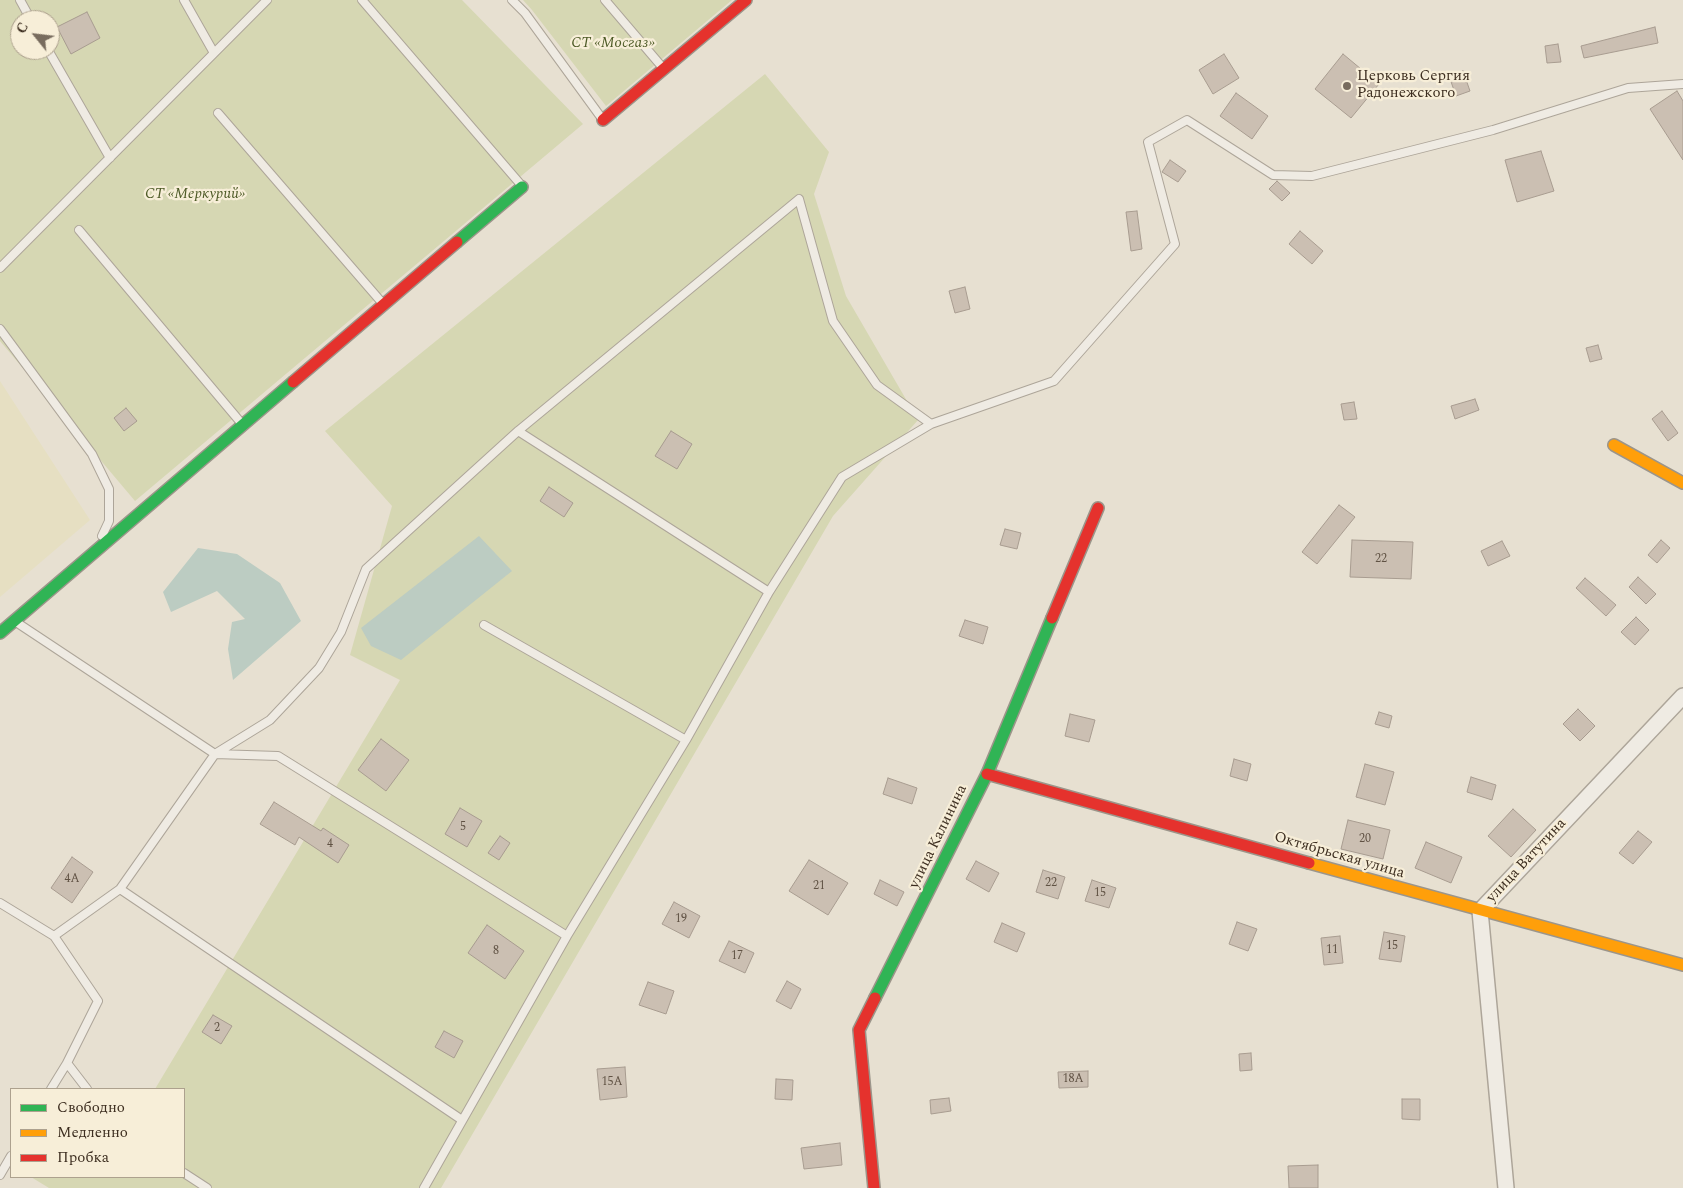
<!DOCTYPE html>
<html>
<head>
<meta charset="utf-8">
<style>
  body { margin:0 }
  #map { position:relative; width:1683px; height:1188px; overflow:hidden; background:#e7e0d1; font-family:Spectral,serif }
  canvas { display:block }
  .legend { position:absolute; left:10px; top:1088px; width:175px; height:90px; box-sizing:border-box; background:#f7eed8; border:1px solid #ada18e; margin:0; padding:6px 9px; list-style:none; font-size:15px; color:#3d2e20 }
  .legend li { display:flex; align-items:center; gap:10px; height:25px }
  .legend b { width:25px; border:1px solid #ada18e }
  .north { position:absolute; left:10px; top:10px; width:50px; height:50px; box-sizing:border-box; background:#f7eed8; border:1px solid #ada18e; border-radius:50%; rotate:299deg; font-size:14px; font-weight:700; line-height:20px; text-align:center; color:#3d2e20 }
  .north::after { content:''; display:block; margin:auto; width:18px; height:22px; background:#786c5e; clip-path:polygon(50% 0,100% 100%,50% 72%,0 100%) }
</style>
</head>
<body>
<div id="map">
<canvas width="1683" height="1188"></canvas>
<ul class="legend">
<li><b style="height:6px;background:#30b455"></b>Свободно</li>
<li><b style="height:6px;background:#ff9f0a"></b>Медленно</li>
<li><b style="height:6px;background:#e5322d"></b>Пробка</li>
</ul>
<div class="north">С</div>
</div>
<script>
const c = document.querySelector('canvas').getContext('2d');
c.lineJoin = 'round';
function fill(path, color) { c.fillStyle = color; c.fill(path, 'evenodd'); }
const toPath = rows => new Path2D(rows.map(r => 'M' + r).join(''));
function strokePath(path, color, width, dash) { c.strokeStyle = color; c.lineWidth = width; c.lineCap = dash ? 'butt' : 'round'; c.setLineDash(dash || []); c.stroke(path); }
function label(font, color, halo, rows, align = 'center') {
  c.font = font + ' Spectral,serif'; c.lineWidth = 4.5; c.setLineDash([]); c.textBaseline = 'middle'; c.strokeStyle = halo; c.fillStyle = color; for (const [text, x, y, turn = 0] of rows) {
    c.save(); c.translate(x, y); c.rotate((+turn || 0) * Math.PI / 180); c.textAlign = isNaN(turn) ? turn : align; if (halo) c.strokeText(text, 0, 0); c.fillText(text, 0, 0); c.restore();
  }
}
fill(toPath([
  [0,381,90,520,0,597]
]), '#e6dfc2');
fill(toPath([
  [0,0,462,0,583,124,135,501,0,341],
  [20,20,50,20,50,50,20,50],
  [523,0,732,0,606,106,532,10],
  [765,74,829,152,814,194,846,296,918,420,833,516,441,1188,49,1188,31,1177,184,1177,184,1089,155,1089,400,680,350,655,392,506,325,431]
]), '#d6d7b3');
fill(toPath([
  [479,536,512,571,401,660,371,646,361,628],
  [198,548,237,554,280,583,301,621,233,680,228,649,232,622,245,619,217,591,171,612,163,592]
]), '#bcccc2');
const building = toPath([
  [87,12,100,38,71,54,57,27,87,12],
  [1655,27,1658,43,1584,58,1581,46,1655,27],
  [1558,44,1561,62,1547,63,1545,46,1558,44],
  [1224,54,1239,78,1213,94,1199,70,1224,54],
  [1343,54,1379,84,1351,118,1315,89,1343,54],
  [1463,71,1470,91,1456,96,1449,76,1463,71],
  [1677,91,1683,101,1683,160,1650,109,1677,91],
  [1236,93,1268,116,1252,139,1220,116,1236,93],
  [1541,151,1554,191,1517,202,1505,160,1541,151],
  [1170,160,1186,171,1178,182,1162,172,1170,160],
  [1277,181,1290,193,1282,201,1269,189,1277,181],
  [1137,211,1142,249,1131,251,1126,212,1137,211],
  [1300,231,1323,251,1312,264,1289,244,1300,231],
  [965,287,970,309,955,313,949,291,965,287],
  [1598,345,1602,359,1590,362,1586,348,1598,345],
  [1475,399,1479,410,1455,419,1451,406,1475,399],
  [1354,402,1357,419,1344,420,1341,404,1354,402],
  [126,408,137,421,124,431,114,418,126,408],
  [1662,411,1678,433,1668,441,1652,419,1662,411],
  [671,431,692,444,677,469,655,456,671,431],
  [549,487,573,503,564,517,540,501,549,487],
  [1339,505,1355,517,1317,564,1302,552,1339,505],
  [1005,529,1021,533,1017,549,1000,545,1005,529],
  [1352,540,1413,542,1411,579,1350,577,1352,540],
  [1661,540,1670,548,1657,563,1648,555,1661,540],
  [1502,541,1510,556,1488,566,1481,551,1502,541],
  [1638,577,1656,594,1646,604,1629,587,1638,577],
  [1585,578,1616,605,1606,616,1576,588,1585,578],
  [1636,617,1649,630,1635,645,1621,632,1636,617],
  [965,620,988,627,983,644,959,636,965,620],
  [1578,709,1595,726,1580,741,1563,724,1578,709],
  [1379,712,1392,716,1389,728,1375,724,1379,712],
  [1070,714,1095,720,1089,742,1065,736,1070,714],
  [381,739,409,760,386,791,358,770,381,739],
  [1234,759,1251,764,1247,781,1230,776,1234,759],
  [1365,764,1394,772,1385,805,1356,797,1365,764],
  [1471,777,1496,785,1492,800,1467,792,1471,777],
  [888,778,917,788,912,804,883,794,888,778],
  [274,802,321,831,323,828,349,845,338,863,299,837,295,845,260,824,274,802],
  [460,808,482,821,467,847,445,834,460,808],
  [1513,809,1536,830,1511,857,1488,836,1513,809],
  [1348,820,1390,830,1383,859,1341,849,1348,820],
  [1638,831,1652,842,1633,864,1619,853,1638,831],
  [500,836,510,843,499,860,488,853,500,836],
  [1426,842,1462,857,1451,883,1415,868,1426,842],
  [72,857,93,872,72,903,51,888,72,857],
  [809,860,848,883,828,915,789,891,809,860],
  [976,861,999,873,989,892,966,879,976,861],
  [1043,870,1065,877,1058,899,1036,892,1043,870],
  [880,880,904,892,897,906,874,894,880,880],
  [1092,880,1116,888,1109,908,1085,901,1092,880],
  [674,902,700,916,689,938,662,924,674,902],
  [1237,922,1257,929,1248,951,1229,944,1237,922],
  [1002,923,1025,933,1017,952,994,942,1002,923],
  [487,925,524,951,505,979,468,953,487,925],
  [1384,932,1405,936,1401,962,1379,959,1384,932],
  [1340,936,1343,963,1324,965,1321,938,1340,936],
  [729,941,754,953,745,973,719,961,729,941],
  [787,981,801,989,791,1009,776,1001,787,981],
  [648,982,674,991,666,1014,639,1005,648,982],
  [213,1015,232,1026,221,1044,202,1032,213,1015],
  [444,1031,463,1041,454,1058,435,1047,444,1031],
  [1251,1053,1252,1070,1240,1071,1239,1054,1251,1053],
  [625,1067,627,1097,600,1100,597,1069,625,1067],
  [1088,1071,1088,1087,1059,1088,1058,1072,1088,1071],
  [776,1079,793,1080,792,1100,775,1099,776,1079],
  [949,1098,951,1111,931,1114,930,1100,949,1098],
  [1402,1099,1420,1099,1420,1120,1402,1119,1402,1099],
  [840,1143,842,1165,804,1169,801,1148,840,1143],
  [1318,1165,1318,1188,1289,1188,1288,1166,1318,1165]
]);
fill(building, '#cbbfb2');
strokePath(building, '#a89c90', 1);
const lane = toPath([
  [20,0,31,20],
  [184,0,214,53],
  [362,0,522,186],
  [512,0,525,13,603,120],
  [605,0,663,68],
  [48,50,110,158],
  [218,113,384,305],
  [79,230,242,424],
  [0,268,267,0],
  [0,329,92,454,109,489,109,521,102,536],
  [518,431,769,592],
  [16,622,215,754,120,889],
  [484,625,686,740],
  [215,754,270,720,319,668,341,632,366,569,518,431,799,199,833,321,877,385,931,424,1054,381,1175,244,1148,142,1187,120,1273,175,1312,176,1493,130,1628,88,1683,84],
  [215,754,278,756,567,936],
  [0,903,54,936,98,1001,67,1063,87,1089],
  [54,936,120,889,462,1120],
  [51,1089,67,1063],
  [184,1173,207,1188],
  [0,1175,11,1156],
  [424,1188,567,936,686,740,769,592,842,477,931,424]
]);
const street = toPath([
  [1506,1188,1480,911,1683,696]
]);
const fast = toPath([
  [457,242,522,187],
  [0,633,293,382],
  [875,998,987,774,1052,618]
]);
const slow = toPath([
  [1614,445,1683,483],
  [1309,863,1683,965]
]);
const jam = toPath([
  [603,120,746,0],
  [293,382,457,242],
  [1052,618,1098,508],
  [987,774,1309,863],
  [874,1188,859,1030,875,998]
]);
strokePath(lane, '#ada599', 10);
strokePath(street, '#ada599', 18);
strokePath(fast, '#9c958a', 14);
strokePath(slow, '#9c958a', 14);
strokePath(jam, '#9c958a', 14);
strokePath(lane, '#efebe3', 8);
strokePath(street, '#efebe3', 15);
strokePath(fast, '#30b455', 11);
strokePath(slow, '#ff9f0a', 11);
strokePath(jam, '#e5322d', 11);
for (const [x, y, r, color] of [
  [1347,86,5,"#786c5e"]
]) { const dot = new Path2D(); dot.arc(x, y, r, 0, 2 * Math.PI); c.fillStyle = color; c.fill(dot); strokePath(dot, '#f7eed8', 2); }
label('12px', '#605244', null, [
  ["22",1381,560],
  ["5",463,828],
  ["20",1365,840],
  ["4",330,845],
  ["4А",72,880],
  ["22",1051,884],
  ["21",819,887],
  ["15",1100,894],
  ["19",681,920],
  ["15",1392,947],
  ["11",1332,951],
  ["8",496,952],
  ["17",737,957],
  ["2",217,1029],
  ["18А",1073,1080],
  ["15А",612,1083]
]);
label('italic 15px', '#4d5a26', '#f7eed8', [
  ["СТ «Мосгаз»",613,44],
  ["СТ «Меркурий»",195,195]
]);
label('15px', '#3d2e20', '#f7eed8', [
  ["Церковь Сергия",1357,77],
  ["Радонежского",1357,94]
], 'left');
label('15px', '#3d2e20', '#f7eed8', [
  ["улица Калинина",939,837,-64],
  ["Октябрьская улица",1339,856,16],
  ["улица Ватутина",1527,861,-47]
]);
</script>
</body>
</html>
